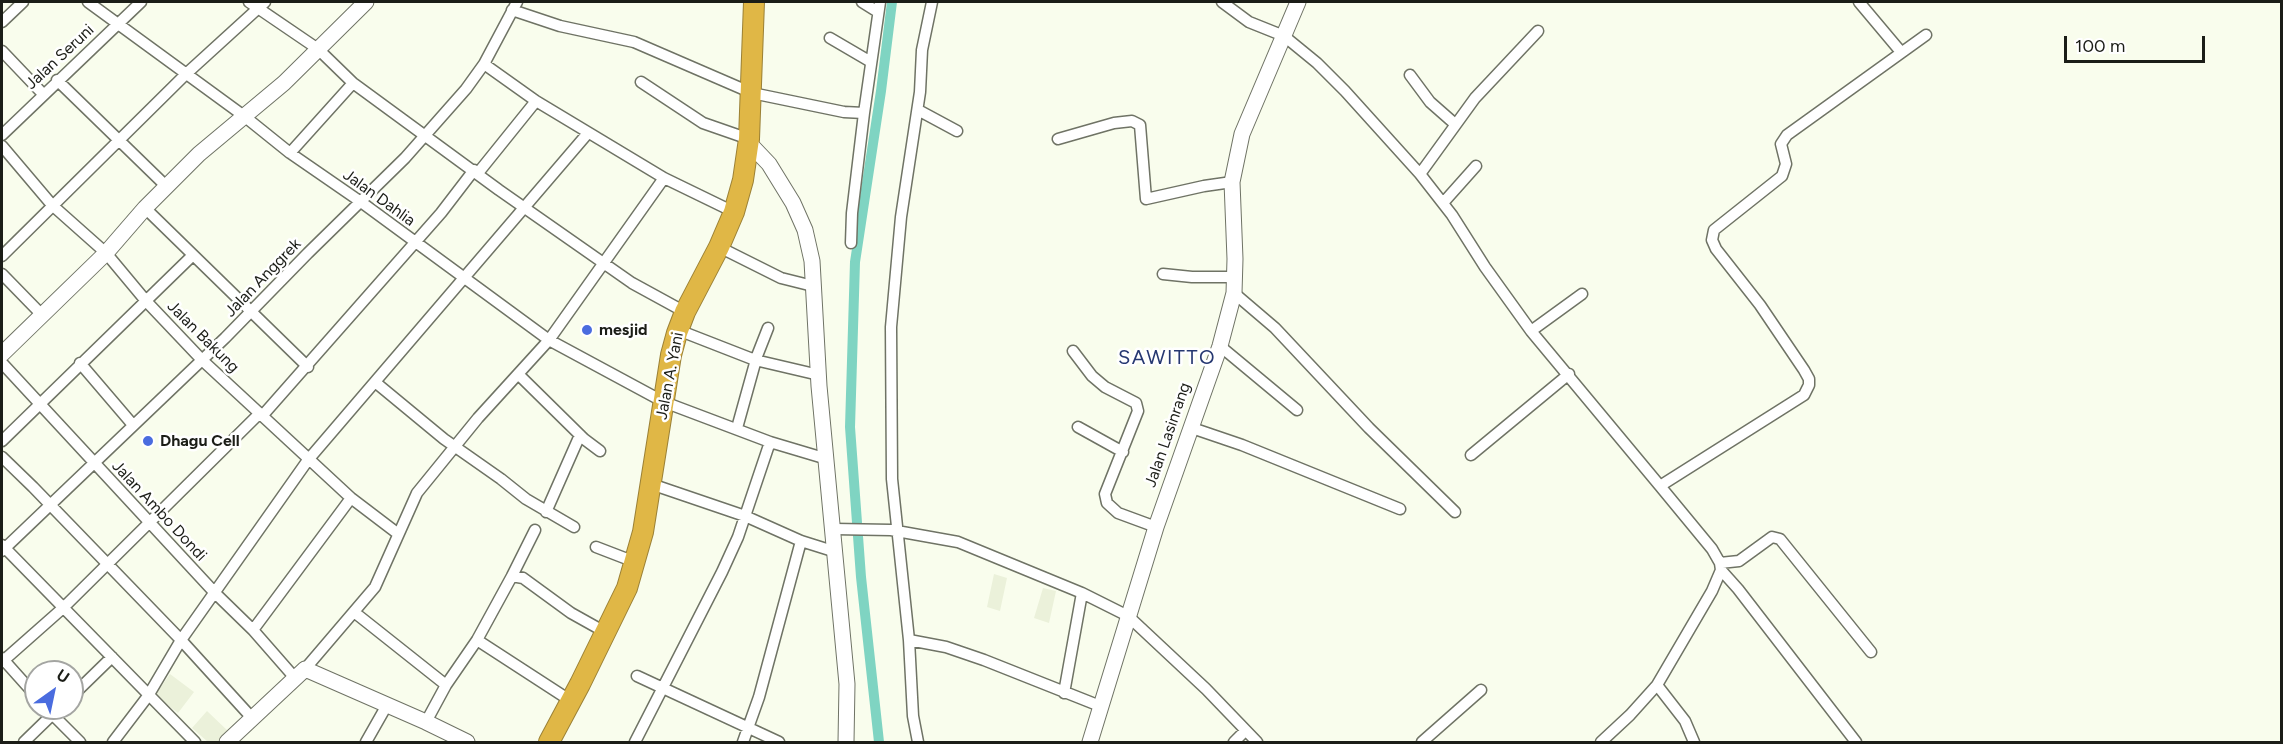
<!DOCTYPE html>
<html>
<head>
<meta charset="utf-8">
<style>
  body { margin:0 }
  #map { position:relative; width:2283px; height:744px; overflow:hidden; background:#f9fded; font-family:Figtree,sans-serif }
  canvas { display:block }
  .frame { position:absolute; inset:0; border:3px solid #1b1d17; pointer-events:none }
  .north { position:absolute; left:24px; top:660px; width:60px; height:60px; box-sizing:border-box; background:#fff; border:2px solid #a4a5a2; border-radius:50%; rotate:33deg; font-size:16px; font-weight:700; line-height:24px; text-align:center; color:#1b1d17 }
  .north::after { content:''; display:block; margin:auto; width:21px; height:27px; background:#4a6cdf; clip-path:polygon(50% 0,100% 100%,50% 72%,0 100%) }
  .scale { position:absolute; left:2064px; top:36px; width:141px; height:27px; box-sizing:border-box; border:3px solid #1b1d17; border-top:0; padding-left:8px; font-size:18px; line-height:21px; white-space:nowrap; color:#1b1d17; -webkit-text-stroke:4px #fff; paint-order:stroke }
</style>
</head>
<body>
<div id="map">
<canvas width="2283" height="744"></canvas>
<div class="frame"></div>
<div class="north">U</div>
<div class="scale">100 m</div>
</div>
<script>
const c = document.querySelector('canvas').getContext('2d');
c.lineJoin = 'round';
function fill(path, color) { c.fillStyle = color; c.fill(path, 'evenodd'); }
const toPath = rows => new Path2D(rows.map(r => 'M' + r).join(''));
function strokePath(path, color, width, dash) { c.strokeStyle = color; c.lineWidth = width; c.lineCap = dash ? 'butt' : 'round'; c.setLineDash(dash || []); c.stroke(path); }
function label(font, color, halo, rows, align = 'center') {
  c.font = font + ' Figtree,sans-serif'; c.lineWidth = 5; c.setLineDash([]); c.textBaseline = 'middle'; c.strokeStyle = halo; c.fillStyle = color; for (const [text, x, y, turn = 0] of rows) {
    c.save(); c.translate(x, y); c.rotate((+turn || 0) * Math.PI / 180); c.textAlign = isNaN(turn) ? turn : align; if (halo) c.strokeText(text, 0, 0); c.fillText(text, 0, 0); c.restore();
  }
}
fill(toPath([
  [994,574,1007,578,1000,611,987,607],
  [1043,588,1056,591,1049,623,1034,618],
  [170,674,194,692,178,713,155,695],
  [207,711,228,731,217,742,208,742,192,728]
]), '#ebf1da');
strokePath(toPath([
  [879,742,861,577,850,427,855,262,881,91,892,2]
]), '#7fd4c2', 10);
const street = toPath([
  [88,2,244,116,290,153,361,202,549,340,664,402,770,442],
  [249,2,318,49,353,83,499,190,632,283,685,312],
  [862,2,878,12],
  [1222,2,1249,22,1284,36,1317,63,1345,91,1420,174,1452,215,1485,267,1531,331,1660,486,1712,549,1720,563,1721,570,1712,591,1657,685,1630,715,1601,742],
  [1859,2,1901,52],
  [512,10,560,26,634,42,752,93,844,112,864,113],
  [2,22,23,2],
  [830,38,871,62],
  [2,51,43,94],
  [484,64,536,101,664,178,734,212],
  [1410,75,1430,102,1455,124],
  [57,80,166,186],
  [641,82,703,123,749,139],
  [918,110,957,131],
  [2,135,141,2],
  [1058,139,1114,123,1132,121,1140,125,1146,199,1204,186,1232,182],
  [2,146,52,205,106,253,146,301,202,360,351,498,397,533],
  [290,153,353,83],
  [478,173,536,101],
  [1420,174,1475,98,1538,31],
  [1443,203,1476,166],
  [145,208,308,367],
  [851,243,852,213,864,113,880,2],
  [719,247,781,278,813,286],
  [2,256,186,74,265,2],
  [2,274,42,315],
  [1163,274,1192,277,1235,277],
  [1234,293,1275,328,1369,428,1455,512],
  [678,330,755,360,819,375],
  [1531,331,1582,294],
  [1220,346,1297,410],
  [1073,351,1092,376,1105,387,1136,403,1138,411,1105,494,1107,503,1118,513,1156,527],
  [2,363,215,593,253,630,295,678],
  [80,363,133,425],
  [518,374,584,439,600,451],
  [375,382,444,439,501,479,526,499,574,527],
  [263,415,441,213,474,170],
  [1078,427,1123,452],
  [737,428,757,356,768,328],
  [1192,428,1242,445,1400,509],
  [2,441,192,256],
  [1471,455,1569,374],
  [2,457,33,487,181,640,252,718],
  [651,484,745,516,801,541,836,552],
  [1660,486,1804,395,1809,385,1809,379,1804,370,1760,305,1716,249,1712,240,1714,230,1782,176,1786,164,1781,144,1787,135,1926,35],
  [546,512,580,435],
  [834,529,891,530,958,542,1082,593,1128,616,1206,689,1257,742],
  [2,545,195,742],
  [596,547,635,562],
  [2,551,225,338,308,253,405,158,466,89,484,64,517,2],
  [1720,563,1739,561,1772,537,1780,539,1871,652],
  [1721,570,1738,589,1856,742],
  [512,576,535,530],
  [354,612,446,685],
  [253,630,351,498],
  [477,640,571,701],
  [909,640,946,647,984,660,1100,706],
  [2,658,36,696],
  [2,662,63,608,260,413],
  [305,669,375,587,417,493,478,418,549,340,664,178],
  [637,676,779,742],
  [1657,685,1685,721,1694,742],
  [1064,693,1082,593],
  [72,696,112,657],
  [46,708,80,742],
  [426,722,446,685,477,640,512,576,523,578,571,613,605,632],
  [24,742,59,708],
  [113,742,148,696,181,640,308,460,588,133],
  [366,742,387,705],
  [635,742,722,572,738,537,770,442,827,459],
  [743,742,759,697,801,541],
  [918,742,913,716,909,640,892,479,891,327,901,217,920,92,922,50,932,2],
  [1234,742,1245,731],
  [1422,742,1481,690]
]);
const secondary = toPath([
  [749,143,769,164,793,203,805,230,812,261,819,386,847,684,846,742],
  [2,354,106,253,145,208,199,154,284,83,366,2],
  [227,742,305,669,426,722,467,742],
  [1090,742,1156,527,1220,346,1234,293,1235,259,1232,182,1242,134,1298,2]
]);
const highway = toPath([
  [549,742,580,684,627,588,643,532,671,355,677,333,685,312,719,247,734,212,743,180,749,139,754,2]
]);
strokePath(street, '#6f7365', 13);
strokePath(secondary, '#6f7365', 17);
strokePath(highway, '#9b8136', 22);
strokePath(street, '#fff', 10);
strokePath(secondary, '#fff', 15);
strokePath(highway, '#e0b746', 20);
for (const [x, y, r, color] of [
  [587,330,6,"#4a6cdf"],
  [148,441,6,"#4a6cdf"]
]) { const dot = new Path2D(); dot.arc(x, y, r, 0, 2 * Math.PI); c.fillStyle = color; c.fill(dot); strokePath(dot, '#fff', 2); }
label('16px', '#1b1d17', '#fff', [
  ["Jalan Seruni",60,57,-43],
  ["Jalan Dahlia",379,198,36],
  ["Jalan Anggrek",263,278,-46],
  ["Jalan Bakung",203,337,45],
  ["Jalan A. Yani",670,376,-79],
  ["Jalan Lasinrang",1168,435,-71],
  ["Jalan Ambo Dondi",159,511,47]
]);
label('bold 16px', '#1b1d17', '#fff', [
  ["mesjid",599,330],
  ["Dhagu Cell",160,441]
], 'left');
c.letterSpacing = '1.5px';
label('20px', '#263871', '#fff', [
  ["SAWITTO",1167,358]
]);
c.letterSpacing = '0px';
</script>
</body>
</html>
